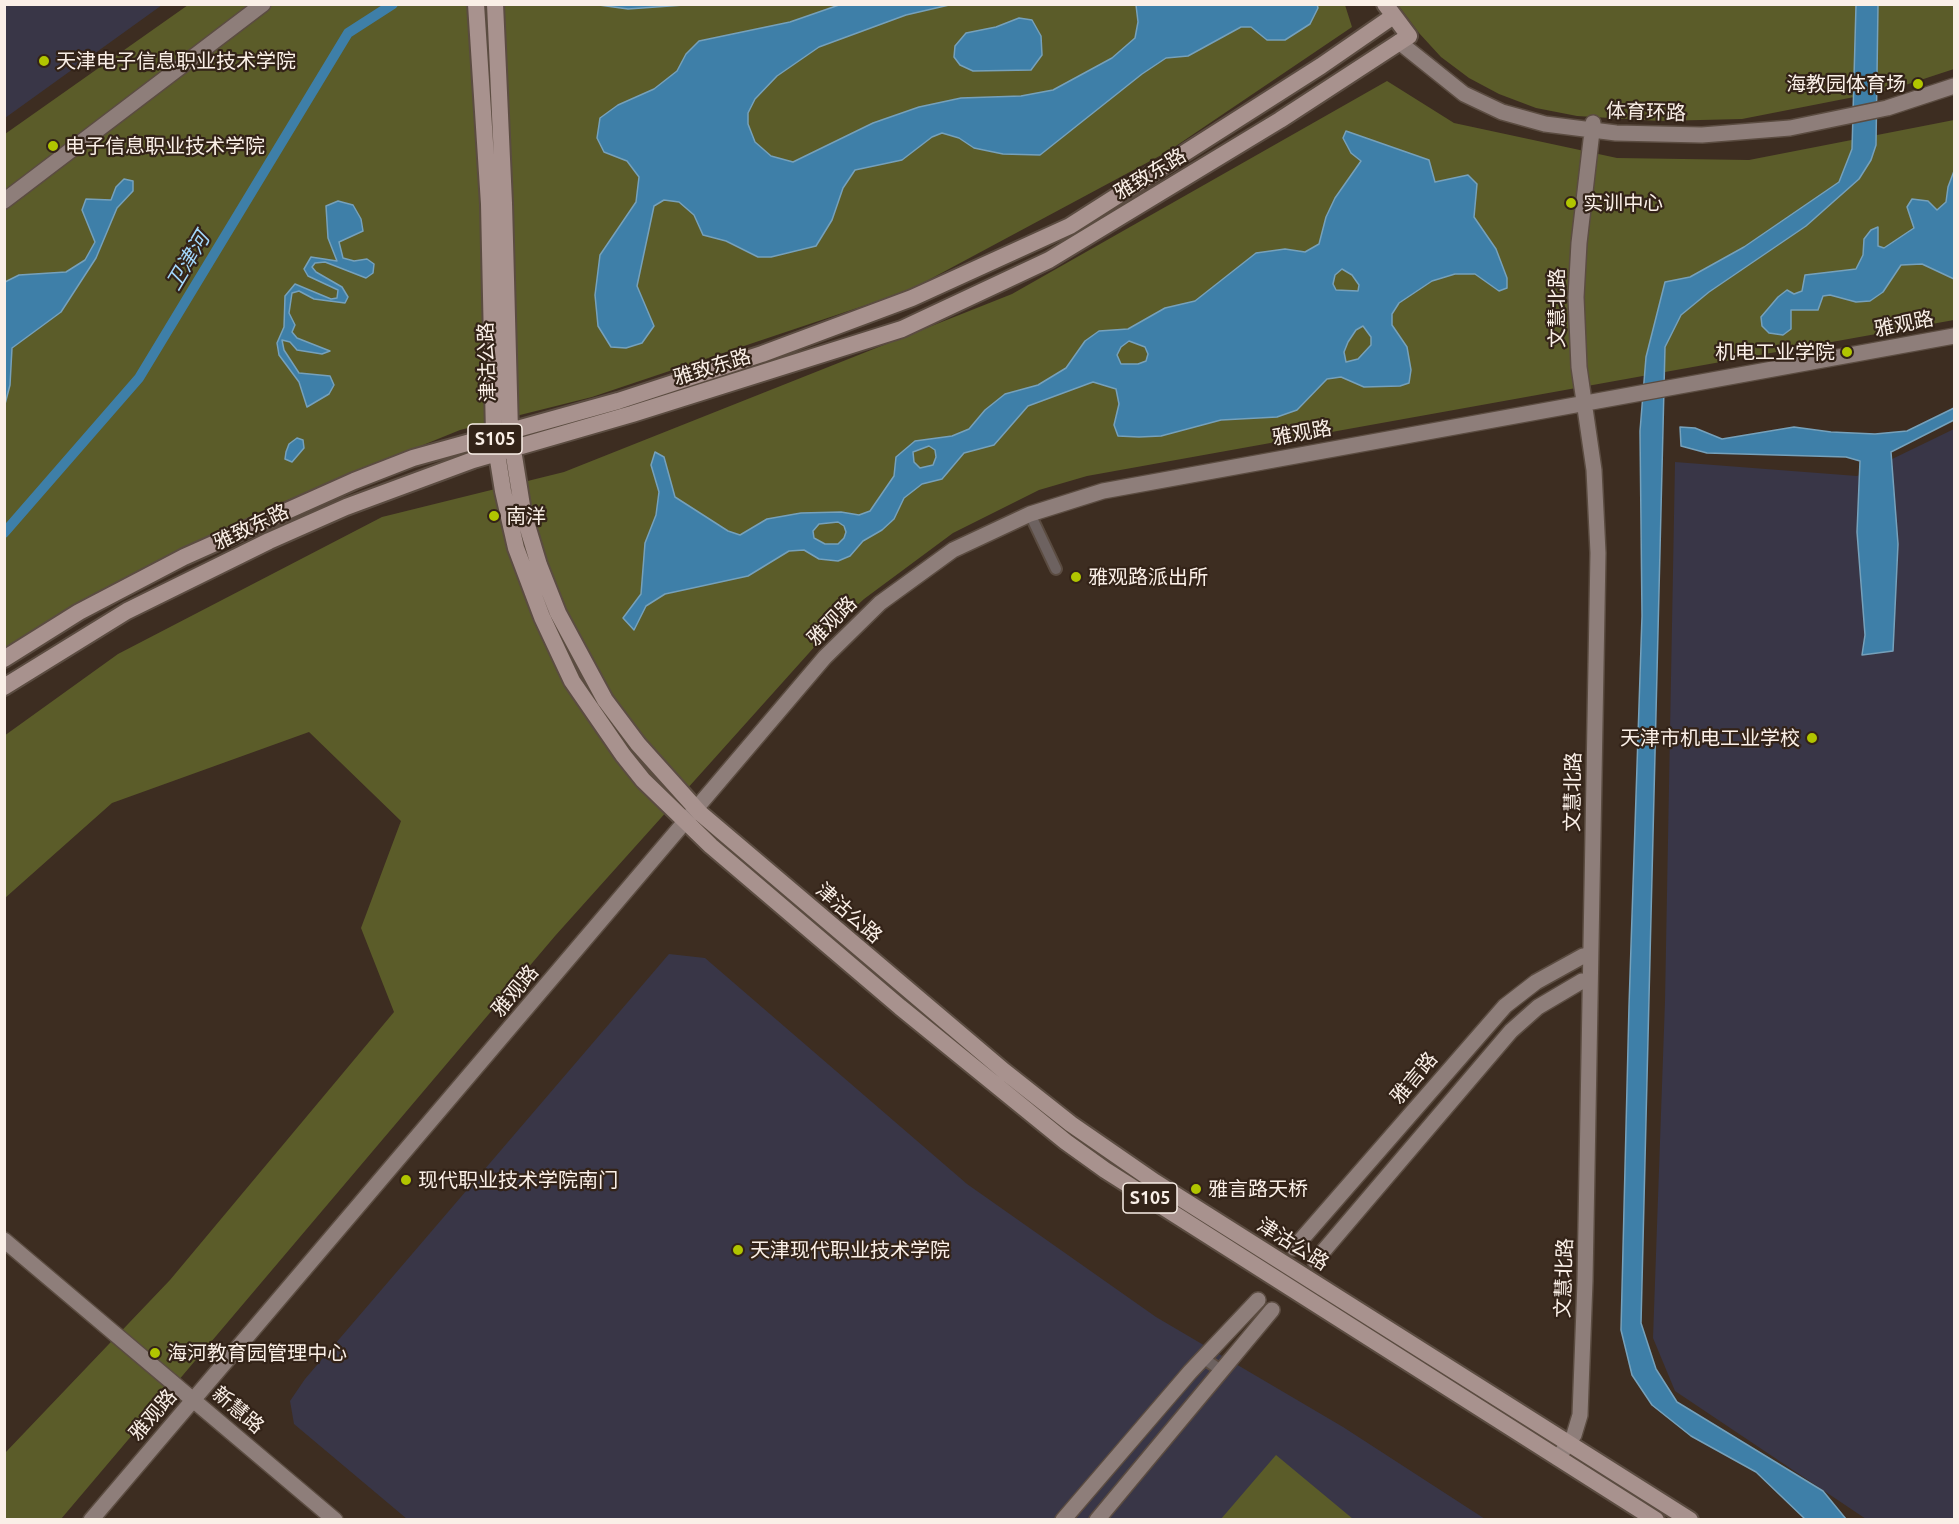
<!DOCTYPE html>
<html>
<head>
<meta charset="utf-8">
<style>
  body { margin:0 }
  #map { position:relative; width:1959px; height:1524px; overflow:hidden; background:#3d2d21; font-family:Ubuntu,sans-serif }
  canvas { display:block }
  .frame { position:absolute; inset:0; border:6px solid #faefe7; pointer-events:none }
</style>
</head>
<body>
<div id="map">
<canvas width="1959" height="1524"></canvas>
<div class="frame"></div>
</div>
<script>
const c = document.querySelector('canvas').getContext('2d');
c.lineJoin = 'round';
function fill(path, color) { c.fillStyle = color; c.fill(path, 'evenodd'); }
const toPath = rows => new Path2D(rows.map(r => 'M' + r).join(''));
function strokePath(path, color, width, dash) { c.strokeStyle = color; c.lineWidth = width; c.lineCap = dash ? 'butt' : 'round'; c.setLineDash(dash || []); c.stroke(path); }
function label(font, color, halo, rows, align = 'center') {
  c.font = font + ' Ubuntu,"Noto Sans SC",sans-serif'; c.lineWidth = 4.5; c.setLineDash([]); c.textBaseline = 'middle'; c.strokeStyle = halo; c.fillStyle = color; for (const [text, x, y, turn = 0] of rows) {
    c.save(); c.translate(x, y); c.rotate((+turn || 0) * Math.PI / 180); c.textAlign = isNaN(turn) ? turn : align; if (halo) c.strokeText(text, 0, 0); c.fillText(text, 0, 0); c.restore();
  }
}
fill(toPath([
  [5,4,162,4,162,5,5,118],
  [1954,429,1954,1519,1866,1519,1675,1391,1653,1338,1665,1001,1675,462,1857,476],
  [669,954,705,958,967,1184,1156,1317,1343,1427,1485,1519,407,1519,294,1424,290,1401,305,1379]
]), '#393647');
fill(toPath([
  [188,5,1345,5,1352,27,1167,152,908,291,592,397,460,430,273,506,62,615,5,651,5,134],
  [1398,5,1954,5,1954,69,1890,90,1742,119,1660,121,1577,116,1536,108,1499,94,1469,78,1441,57,1419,33],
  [1387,81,1454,123,1617,158,1749,160,1954,120,1954,320,1087,476,1039,490,953,533,864,599,826,634,555,936,61,1519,5,1519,5,1453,170,1280,394,1012,361,928,401,821,309,732,112,803,5,898,4,736,118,654,382,517,564,472,1012,294],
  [1276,1455,1353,1519,1221,1519]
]), '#5b5c29');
const water = toPath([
  [599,5,599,4,684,5,628,9,599,5],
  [839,5,949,5,906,15,819,47,777,76,755,99,748,113,748,124,755,142,771,156,793,162,873,123,919,107,961,98,1021,96,1053,90,1112,58,1135,38,1138,22,1136,5,1317,4,1318,8,1310,24,1285,40,1267,40,1251,27,1241,27,1188,56,1166,58,1142,74,1040,155,1003,154,974,148,959,138,942,133,932,137,902,160,855,170,843,188,832,220,816,246,771,257,758,257,726,241,703,235,694,215,679,202,664,200,654,206,637,286,654,326,642,343,626,348,611,347,598,326,595,295,600,255,636,202,639,177,627,161,604,152,597,138,600,118,618,105,654,89,677,71,686,54,699,41,790,22,839,5],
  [1856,5,1878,5,1876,145,1871,160,1859,179,1806,226,1709,292,1681,315,1665,347,1641,1323,1656,1369,1677,1402,1823,1491,1846,1519,1805,1519,1756,1472,1691,1436,1652,1405,1632,1375,1621,1330,1629,1006,1642,616,1640,431,1646,357,1665,282,1690,277,1744,247,1839,182,1852,149,1856,5],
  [1019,18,1032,20,1041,36,1042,55,1031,70,973,71,960,65,954,57,955,46,966,33,996,27,1019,18],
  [1346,131,1429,160,1435,182,1468,175,1477,184,1474,217,1496,249,1507,278,1507,288,1499,291,1475,274,1455,274,1432,281,1399,303,1392,314,1392,325,1407,347,1411,370,1409,383,1400,386,1364,387,1341,377,1327,379,1297,410,1277,417,1221,420,1161,436,1139,437,1118,436,1114,425,1119,404,1116,389,1093,382,1028,406,994,445,964,453,942,479,922,484,904,498,894,519,882,530,863,541,850,556,838,561,819,559,804,550,789,551,748,576,665,594,646,606,634,630,623,618,641,594,645,543,656,515,659,492,651,465,655,452,664,457,675,497,728,531,740,535,767,519,801,513,841,512,859,515,870,511,894,476,896,457,915,441,952,436,969,429,985,410,1005,394,1038,385,1066,368,1085,341,1099,331,1128,329,1165,308,1195,301,1256,253,1285,249,1305,252,1319,244,1326,217,1335,198,1361,161,1351,153,1343,138,1346,131],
  [1342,269,1352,275,1359,285,1358,291,1336,290,1333,284,1335,275,1342,269],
  [1363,326,1371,337,1371,345,1358,359,1346,362,1344,352,1348,342,1356,330,1363,326],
  [1129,341,1145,347,1148,354,1146,361,1138,364,1121,364,1117,355,1121,347,1129,341],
  [929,446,935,450,936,457,933,465,920,468,914,462,913,452,929,446],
  [838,522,844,526,846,532,844,538,838,544,825,544,814,538,813,531,819,524,838,522],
  [1954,171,1954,279,1922,264,1901,265,1883,292,1870,301,1856,302,1830,295,1823,296,1818,310,1791,310,1791,329,1783,335,1769,333,1762,326,1761,317,1778,297,1787,290,1794,294,1802,291,1805,275,1856,269,1863,255,1864,239,1871,230,1878,227,1878,246,1884,248,1914,228,1907,207,1912,199,1928,201,1937,210,1946,202,1948,187,1954,171],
  [124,179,133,181,133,191,117,208,96,258,72,295,61,312,12,348,10,385,5,404,5,282,19,275,66,272,85,260,95,242,82,210,86,199,111,200,116,187,124,179],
  [338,201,353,205,361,219,363,231,339,242,343,258,354,261,367,259,374,264,373,273,366,278,325,262,315,263,312,267,316,272,342,287,348,297,345,303,314,299,299,291,292,293,289,313,295,325,292,332,297,338,330,351,322,354,297,350,290,342,282,340,284,350,299,373,330,376,334,385,329,394,307,407,299,382,279,355,277,343,284,327,285,296,295,284,331,299,337,298,338,290,308,276,304,269,311,257,337,261,328,238,326,206,338,201],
  [1954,408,1954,420,1891,452,1898,544,1893,651,1862,655,1865,635,1857,532,1860,461,1846,457,1707,453,1681,446,1680,427,1695,428,1722,439,1794,427,1831,432,1875,434,1907,431,1954,408],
  [297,438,303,440,304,448,292,462,285,459,286,452,289,444,297,438]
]);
fill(water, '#3e7fa8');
strokePath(water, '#76a1bb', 1.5);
strokePath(toPath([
  [4,533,139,378,348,33,393,4]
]), '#3e7fa8', 10);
const street = toPath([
  [1030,514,1056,569],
  [1203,1358,1222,1371]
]);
const secondary = toPath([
  [1399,42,1464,94,1502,112,1545,124,1616,133,1702,135,1790,128,1887,108,1954,86],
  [4,201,263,4],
  [4,1240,335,1520],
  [1294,1248,1505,1006,1536,982,1583,956],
  [1315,1261,1511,1031,1538,1007,1582,981],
  [1558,1458,1574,1435,1580,1415,1585,1281,1598,553,1594,470,1579,367,1576,297,1579,243,1593,123],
  [91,1520,825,657,880,603,953,550,1030,514,1103,491,1954,336],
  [1063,1520,1190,1372,1258,1300],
  [1097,1520,1272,1310]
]);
const primary = toPath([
  [476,4,489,204,494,435,503,491,516,548,542,617,572,681,623,755,643,780,711,846,900,1007,1066,1142,1105,1170,1656,1520],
  [495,4,504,203,510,431,523,512,539,565,558,613,605,700,638,744,700,813,1004,1071,1071,1124,1155,1182,1690,1520],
  [4,659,79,612,184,557,354,481,413,458,618,401,762,354,912,298,1070,226,1321,66,1392,17],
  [4,687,127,611,269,541,346,507,473,460,632,414,902,329,1049,260,1280,120,1409,36,1385,4]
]);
strokePath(street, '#5b4c41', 14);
strokePath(secondary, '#5b4c41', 18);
strokePath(primary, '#5b4c41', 20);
strokePath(street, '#6d6260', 10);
strokePath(secondary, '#8e7e7a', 15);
strokePath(primary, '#a8928e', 16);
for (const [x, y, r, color] of [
  [44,61,6,"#b1c500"],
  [1918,84,6,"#b1c500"],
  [53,146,6,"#b1c500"],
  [1571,203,6,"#b1c500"],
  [1847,352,6,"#b1c500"],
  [494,516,6,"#b1c500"],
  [1076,577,6,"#b1c500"],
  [1812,738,6,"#b1c500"],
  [406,1180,6,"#b1c500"],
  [1196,1189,6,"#b1c500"],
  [738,1250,6,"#b1c500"],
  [155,1353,6,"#b1c500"]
]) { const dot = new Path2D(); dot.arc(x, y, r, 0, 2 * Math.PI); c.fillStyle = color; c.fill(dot); strokePath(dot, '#332318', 2); }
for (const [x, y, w] of [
  [495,439,54],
  [1150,1198,54]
]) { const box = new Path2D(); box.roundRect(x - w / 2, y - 15, w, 30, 4.5); c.fillStyle = '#332318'; c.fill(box); strokePath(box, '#faefe7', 1.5); }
label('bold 18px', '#faefe7', null, [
  ["S105",495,439],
  ["S105",1150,1198]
]);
label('20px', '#faefe7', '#332318', [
  ["天津电子信息职业技术学院",56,61],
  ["海教园体育场",1906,84,"right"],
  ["电子信息职业技术学院",65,146],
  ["实训中心",1583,203],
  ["机电工业学院",1835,352,"right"],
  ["南洋",506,516],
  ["雅观路派出所",1088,577],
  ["天津市机电工业学校",1800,738,"right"],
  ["现代职业技术学院南门",418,1180],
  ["雅言路天桥",1208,1189],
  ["天津现代职业技术学院",750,1250],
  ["海河教育园管理中心",167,1353]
], 'left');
label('20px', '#faefe7', '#332318', [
  ["体育环路",1646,112,2],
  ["雅致东路",1150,174,-31],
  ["文慧北路",1557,308,-90],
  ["雅观路",1904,324,-11],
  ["津沽公路",487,362,-92],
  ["雅致东路",712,367,-17],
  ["雅观路",1302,433,-10],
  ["雅致东路",251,527,-25],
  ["雅观路",832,621,-45],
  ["文慧北路",1573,792,-89],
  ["津沽公路",849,913,41],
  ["雅观路",515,991,-50],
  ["雅言路",1414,1078,-50],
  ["津沽公路",1293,1244,32],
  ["文慧北路",1564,1278,-88],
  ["新慧路",238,1410,40],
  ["雅观路",153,1415,-49]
]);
label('italic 21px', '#a3d7fb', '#332318', [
  ["卫津河",188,261,-59]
]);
</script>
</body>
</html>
